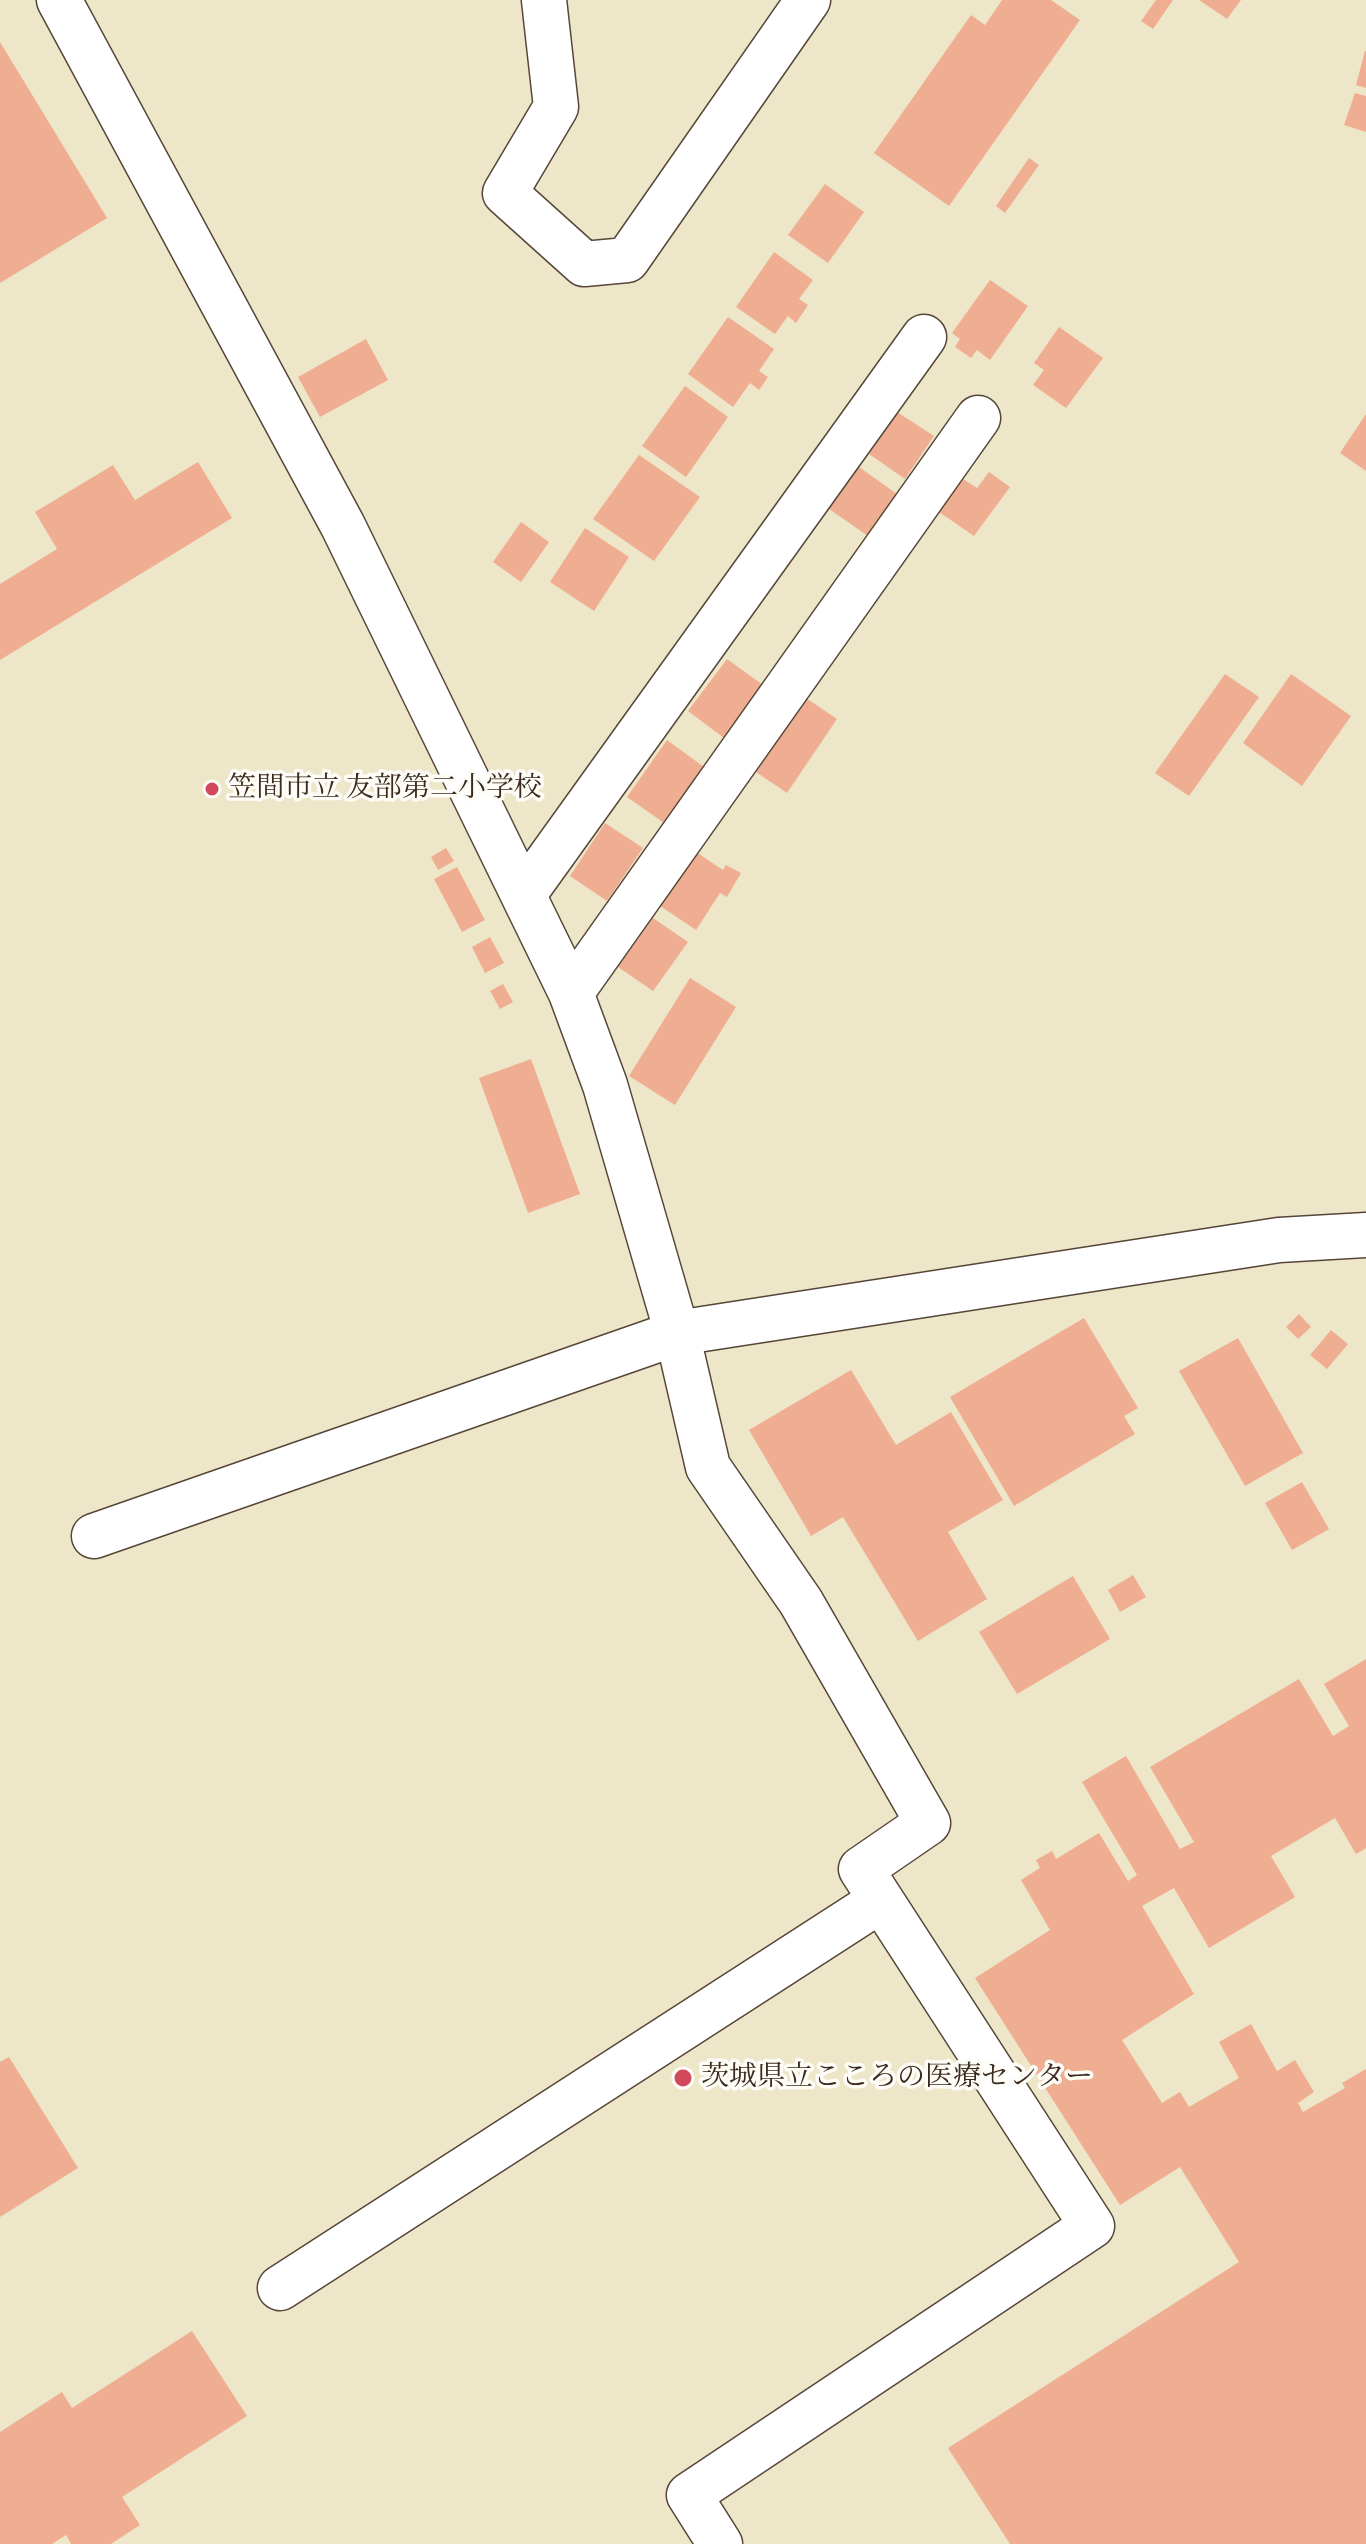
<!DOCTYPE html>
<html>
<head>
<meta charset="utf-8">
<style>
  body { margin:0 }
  canvas { display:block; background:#eee6c9 }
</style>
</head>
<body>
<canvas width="1366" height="2544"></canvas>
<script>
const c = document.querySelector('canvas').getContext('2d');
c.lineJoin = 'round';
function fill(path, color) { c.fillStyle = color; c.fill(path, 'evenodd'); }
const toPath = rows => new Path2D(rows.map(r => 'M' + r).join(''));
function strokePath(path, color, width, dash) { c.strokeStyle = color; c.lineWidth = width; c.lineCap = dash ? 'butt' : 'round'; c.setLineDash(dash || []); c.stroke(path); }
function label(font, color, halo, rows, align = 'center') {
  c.font = font + ' "IM FELL French Canon","Noto Serif JP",serif'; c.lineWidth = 7; c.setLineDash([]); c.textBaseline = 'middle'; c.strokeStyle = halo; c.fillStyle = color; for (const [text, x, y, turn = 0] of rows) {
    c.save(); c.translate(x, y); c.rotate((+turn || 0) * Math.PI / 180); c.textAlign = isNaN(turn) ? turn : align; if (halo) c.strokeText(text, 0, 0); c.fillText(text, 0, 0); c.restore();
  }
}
fill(toPath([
  [1002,0,1051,0,1080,20,949,206,874,153,971,15,985,25],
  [1156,0,1173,0,1153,29,1141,21],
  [1199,0,1241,0,1227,19],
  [0,42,107,218,0,283],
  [1365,51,1366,51,1366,88,1356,85],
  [1355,93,1366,96,1366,132,1344,125],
  [1029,158,1039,165,1005,213,996,206],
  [825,184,864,212,828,263,788,235],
  [774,252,813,280,799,299,808,305,796,323,788,316,775,334,736,307],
  [990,280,1028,306,990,360,977,350,971,358,955,347,960,339,952,333],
  [728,317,774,349,759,371,768,377,759,390,750,383,733,407,688,374],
  [1059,327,1103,358,1066,408,1033,385,1044,370,1034,363],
  [366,339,388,380,320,417,298,377],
  [685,386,728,417,686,477,642,446],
  [897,412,934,436,905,479,869,454],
  [1366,414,1366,471,1340,453],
  [639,455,700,497,654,561,593,519],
  [198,462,232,518,0,660,0,584,57,549,35,512,113,465,135,500],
  [859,467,897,494,868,536,829,509],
  [989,472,1010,487,974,536,939,512,963,479,977,488],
  [521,522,549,542,521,582,493,562],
  [585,528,629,557,594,611,550,582],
  [727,659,763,685,724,738,688,711],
  [1225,674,1259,697,1189,796,1155,773],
  [1291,674,1351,716,1302,786,1243,743],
  [806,698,837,719,787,793,756,772],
  [667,740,704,767,664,823,627,797],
  [605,823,643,848,607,901,570,876],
  [446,848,454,861,438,870,431,857],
  [696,852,723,870,726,865,741,873,727,897,720,893,696,930,660,906],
  [457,867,485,920,462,932,434,879],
  [653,918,688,942,653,991,618,967],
  [490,937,504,963,485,973,472,947],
  [690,978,736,1007,675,1105,629,1076],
  [503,984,513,1002,500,1009,490,991],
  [531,1059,580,1194,528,1213,479,1078],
  [1299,1314,1311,1327,1298,1339,1286,1327],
  [1084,1318,1138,1408,1124,1416,1135,1434,1014,1506,950,1397],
  [1331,1330,1348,1344,1327,1369,1310,1355],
  [1238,1338,1303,1453,1245,1486,1179,1371],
  [851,1370,896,1445,951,1412,1003,1500,948,1532,987,1599,918,1641,843,1517,811,1536,749,1430],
  [1302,1482,1329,1529,1292,1550,1265,1503],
  [1133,1575,1146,1597,1120,1612,1108,1590],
  [1073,1576,1110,1639,1017,1694,979,1632],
  [1366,1659,1366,1848,1356,1854,1335,1818,1271,1856,1295,1897,1209,1948,1174,1888,1142,1906,1194,1994,1122,2040,1162,2103,1180,2092,1189,2107,1239,2078,1219,2042,1251,2024,1277,2071,1295,2060,1314,2092,1298,2103,1303,2112,1345,2088,1342,2083,1366,2069,1366,2544,1010,2544,948,2448,1239,2262,1180,2167,1120,2205,975,1978,1050,1930,1021,1880,1040,1868,1036,1860,1052,1851,1056,1859,1099,1833,1128,1881,1137,1875,1082,1782,1126,1756,1180,1849,1194,1842,1150,1767,1299,1679,1333,1736,1349,1726,1324,1684],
  [9,2057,78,2168,0,2217,0,2062],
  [192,2331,247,2416,122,2497,140,2525,111,2544,71,2544,66,2535,52,2544,0,2544,0,2432,62,2392,72,2408]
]), '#efae91');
const minor = toPath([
  [59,0,343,526,571,993,605,1085,677,1333,708,1467,801,1602,928,1823,861,1869,1092,2226,689,2495,720,2544],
  [544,0,556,107,505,193,584,264,627,260,808,0],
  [524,894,924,337],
  [571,993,978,418],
  [94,1536,677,1333,1279,1240,1366,1235],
  [280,2288,881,1900]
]);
strokePath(minor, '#564638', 47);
strokePath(minor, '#fff', 44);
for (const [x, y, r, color] of [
  [212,789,8,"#d1495b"],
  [683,2078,10,"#d1495b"]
]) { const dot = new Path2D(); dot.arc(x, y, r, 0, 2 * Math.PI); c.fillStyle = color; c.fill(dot); strokePath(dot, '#fdfcf7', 3); }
label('28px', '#3b2a1e', '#fdfcf7', [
  ["笠間市立 友部第二小学校",228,789],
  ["茨城県立こころの医療センター",701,2078]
], 'left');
</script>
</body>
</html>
